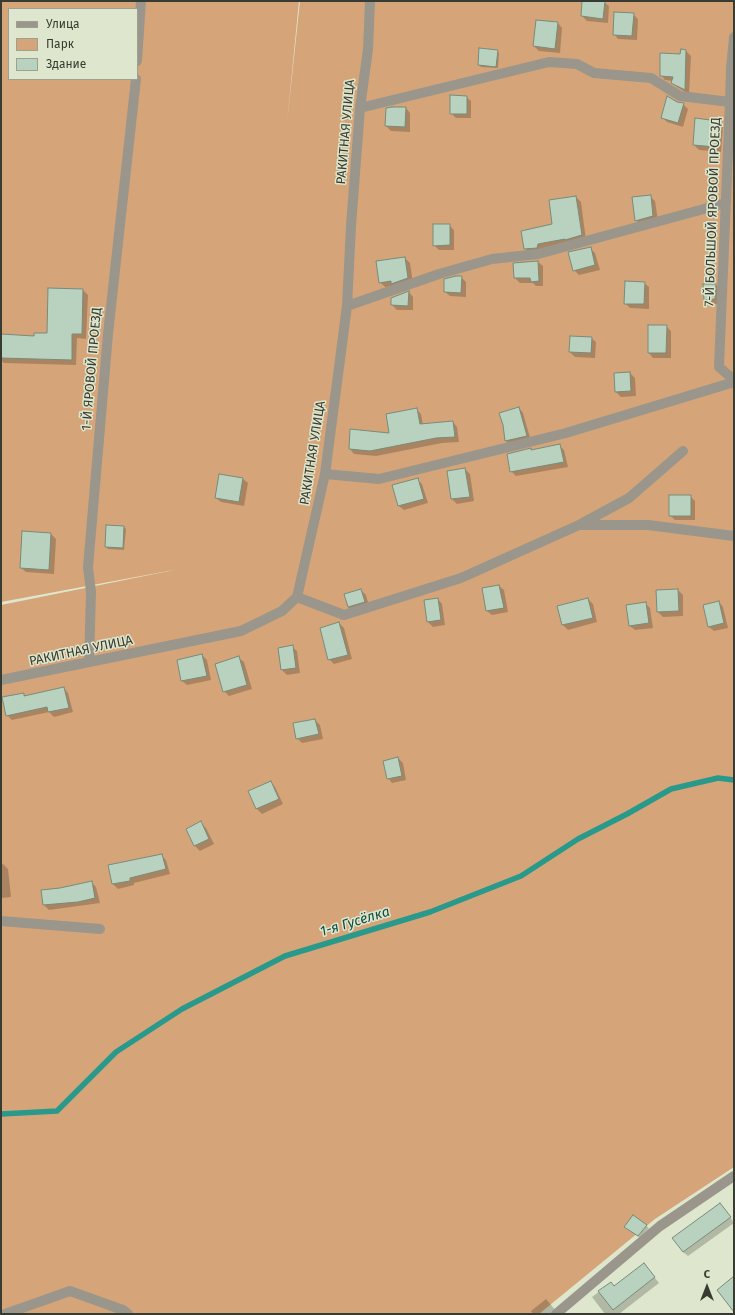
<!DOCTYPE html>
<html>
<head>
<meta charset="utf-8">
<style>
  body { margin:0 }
  #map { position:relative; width:735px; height:1315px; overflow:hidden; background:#dee7cd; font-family:"Fira Sans",sans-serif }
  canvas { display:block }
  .frame { position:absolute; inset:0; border:2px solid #383b31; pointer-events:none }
  .legend { position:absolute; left:8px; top:8px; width:130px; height:72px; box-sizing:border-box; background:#dee7cd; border:1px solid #9ca28f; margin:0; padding:5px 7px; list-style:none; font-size:12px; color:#383b31 }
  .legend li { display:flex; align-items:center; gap:8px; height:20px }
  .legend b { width:20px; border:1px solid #9ca28f }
  .north { position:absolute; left:687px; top:1267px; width:40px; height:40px; -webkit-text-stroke:3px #dee7cd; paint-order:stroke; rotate:0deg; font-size:11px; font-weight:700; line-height:16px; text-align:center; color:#383b31 }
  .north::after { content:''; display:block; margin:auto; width:14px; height:18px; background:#383b31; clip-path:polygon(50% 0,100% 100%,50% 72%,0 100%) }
</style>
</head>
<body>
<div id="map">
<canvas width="735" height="1315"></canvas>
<div class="frame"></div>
<ul class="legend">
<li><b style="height:5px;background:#9a968b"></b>Улица</li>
<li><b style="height:11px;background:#d5a579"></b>Парк</li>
<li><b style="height:11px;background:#b9d2bf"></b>Здание</li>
</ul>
<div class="north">С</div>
</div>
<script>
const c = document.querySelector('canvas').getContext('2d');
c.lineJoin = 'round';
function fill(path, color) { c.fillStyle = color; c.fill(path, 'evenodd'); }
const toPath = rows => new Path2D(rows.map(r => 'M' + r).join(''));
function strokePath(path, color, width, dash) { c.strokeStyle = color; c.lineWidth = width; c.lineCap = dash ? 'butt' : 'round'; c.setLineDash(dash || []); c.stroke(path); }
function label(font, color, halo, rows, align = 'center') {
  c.font = font + ' "Fira Sans",sans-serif'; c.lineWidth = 3; c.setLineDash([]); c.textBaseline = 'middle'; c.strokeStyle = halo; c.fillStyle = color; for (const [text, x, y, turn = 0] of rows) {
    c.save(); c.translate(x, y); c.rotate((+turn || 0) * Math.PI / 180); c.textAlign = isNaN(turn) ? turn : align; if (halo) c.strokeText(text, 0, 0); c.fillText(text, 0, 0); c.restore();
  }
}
fill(toPath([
  [1,1,299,1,287,123,300,1,734,1,734,1167,655,1219,539,1314,1,1314,1,605,179,569,1,602],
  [9,9,137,9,137,79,9,79]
]), '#d5a579');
fill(toPath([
  [583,1,604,2,609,6,608,23,587,21,582,16],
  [633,14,638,19,637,40,618,39,614,34],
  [558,23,562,28,560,53,539,51,534,46],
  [497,51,499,53,498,68,481,67,479,65],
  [686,51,691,56,689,94,677,87,672,82,673,81,665,80,661,75,680,55],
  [466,97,471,101,471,118,456,118,451,113],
  [676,103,683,104,688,109,683,127,667,122,662,117],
  [406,108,410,113,410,132,391,131,386,126],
  [718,122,723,126,721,152,699,150,694,145],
  [650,196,655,201,658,221,641,225,636,220],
  [576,197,581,202,586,240,530,253,525,248,553,225],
  [449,225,454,230,454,250,439,250,434,245],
  [590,248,595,253,600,270,579,275,574,270],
  [405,258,410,263,413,283,385,287,380,282],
  [538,262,543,266,543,286,536,286,533,283,520,283,515,278,514,264],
  [461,277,466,282,466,297,450,296,445,292],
  [644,283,649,287,649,309,630,308,625,303],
  [716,285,720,289,720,304,710,304,705,300],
  [83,290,88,295,86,339,77,338,76,365,4,363,1,360,1,335,35,337,48,334],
  [409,292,413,297,413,310,397,310,392,305],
  [666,326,671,331,671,358,653,358,649,353],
  [591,338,596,342,595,358,575,357,570,352],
  [630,373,635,378,636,396,621,397,616,392],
  [519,408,523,413,531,441,511,446,506,441,504,425],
  [416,409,421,414,423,425,453,422,457,427,459,442,442,443,376,456,354,454,350,449,391,434],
  [559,445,564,450,568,467,516,476,511,471,532,451],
  [465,469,470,474,474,501,457,504,452,499,448,472],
  [243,479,248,483,244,506,221,502,216,498],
  [417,479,422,484,428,503,404,510,399,506],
  [690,496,695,501,695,520,675,520,670,515],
  [124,527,126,529,124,550,108,549,106,547],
  [23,532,51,534,56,539,54,574,26,572,21,568],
  [499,586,504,590,508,612,492,615,487,611],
  [361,590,366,595,369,606,353,611,348,607],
  [678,590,683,595,683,616,663,617,658,612],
  [438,599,442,604,445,625,433,627,428,622],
  [588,599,593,604,597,622,568,630,563,625,558,606],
  [719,602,723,607,728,628,714,631,709,627],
  [645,603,650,608,653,628,635,630,630,626],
  [339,623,344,628,352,659,334,664,329,659],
  [292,647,297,651,300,673,287,675,282,670,279,648],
  [202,655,207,660,211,680,187,685,182,681],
  [239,658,244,662,252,689,229,696,224,691],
  [64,688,68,693,73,712,54,717,49,712,12,720,7,715,23,694,26,696],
  [315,720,320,725,323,739,302,743,297,738],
  [398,758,403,763,406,780,392,783,388,778],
  [271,782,275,787,283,804,262,814,257,809,249,792],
  [201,823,206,828,214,844,200,851,195,846,187,829],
  [161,855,166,860,170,874,134,883,134,885,118,889,113,884],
  [3,864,8,869,11,897,1,898,1,865],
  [91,882,96,887,100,903,49,910,44,905,60,889],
  [720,1204,725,1209,734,1223,688,1256,683,1252],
  [633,1216,649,1228,640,1238,628,1229],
  [644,1264,659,1283,619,1314,605,1314,592,1297,611,1283,615,1287],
  [546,1299,557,1312,556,1314,533,1314,531,1311]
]), '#0003');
strokePath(toPath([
  [1,1114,57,1111,116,1052,182,1009,285,956,430,912,521,876,578,839,627,814,671,789,718,778,734,780]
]), '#29998b', 5.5);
const building = toPath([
  [582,1,605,1,603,19,581,16,582,1],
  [614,12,634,13,632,36,613,35,614,12],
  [536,20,558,22,555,49,533,46,536,20],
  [479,48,498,50,496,67,478,65,479,48],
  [681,49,686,50,685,90,671,83,673,77,660,76,660,53,680,54,681,49],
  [450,95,467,96,467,114,450,114,450,95],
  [667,96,677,102,684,103,678,123,661,118,667,96],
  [392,107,406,107,405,127,385,126,386,108,392,107],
  [695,118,718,121,716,147,693,145,695,118],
  [651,195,653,216,635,221,632,197,651,195],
  [576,196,582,235,565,240,565,239,538,244,537,248,524,249,521,231,552,224,549,200,576,196],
  [433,224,450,224,450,245,433,246,433,224],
  [591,247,595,265,573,271,568,252,591,247],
  [405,257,408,278,391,284,391,281,379,283,376,261,405,257],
  [538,261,539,281,531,282,530,278,514,278,513,263,538,261],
  [456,276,462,276,461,293,444,292,444,279,456,276],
  [625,281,645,282,644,304,624,304,625,281],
  [703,284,716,284,715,299,704,300,703,284],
  [48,288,83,289,82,334,72,334,72,360,1,358,1,334,34,336,34,333,47,333,48,288],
  [409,291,408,306,391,305,391,298,409,291],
  [648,325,667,325,666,353,648,353,648,325],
  [570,336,592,337,591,353,569,352,570,336],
  [630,372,631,391,615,392,614,373,630,372],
  [519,407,527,436,505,441,503,425,499,413,519,407],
  [417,408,420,424,453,421,455,437,436,438,370,451,349,449,350,429,389,433,386,414,417,408],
  [560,444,564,462,510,472,507,454,531,448,531,450,560,444],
  [465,468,470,497,451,499,447,471,465,468],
  [219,474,243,478,239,502,215,498,219,474],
  [418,478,424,499,398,506,392,485,418,478],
  [669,495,691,495,691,516,669,516,669,495],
  [106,525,124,526,123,548,105,547,106,525],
  [22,531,51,533,49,570,20,568,22,531],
  [499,585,504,608,486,611,482,588,499,585],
  [361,589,365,602,348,607,344,594,361,589],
  [678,589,679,611,657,612,656,590,678,589],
  [438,598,441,620,427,622,424,600,438,598],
  [588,598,593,618,562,625,557,606,588,598],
  [719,601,724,623,708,627,703,605,719,601],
  [646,602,649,623,629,626,626,605,646,602],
  [339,622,348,655,328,660,320,628,339,622],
  [293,645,296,668,281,670,278,648,293,645],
  [202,654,207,676,181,681,177,660,202,654],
  [239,656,247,685,223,692,215,664,239,656],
  [64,687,69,708,48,712,47,707,6,716,2,697,24,693,24,696,64,687],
  [315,719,319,734,296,739,293,723,315,719],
  [398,757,402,776,387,779,383,761,398,757],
  [271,781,279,799,256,809,248,791,271,781],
  [201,821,209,839,194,846,186,829,201,821],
  [162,854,166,869,130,878,130,881,112,884,108,865,162,854],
  [92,881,95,898,78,902,43,905,41,890,60,888,92,881],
  [720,1203,731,1217,683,1252,672,1238,720,1203],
  [633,1215,647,1225,638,1236,624,1227,633,1215],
  [644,1263,655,1277,613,1310,598,1291,611,1282,614,1286,644,1263],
  [734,1276,734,1312,717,1290,734,1276]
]);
fill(building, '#b9d2bf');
strokePath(building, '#768c7b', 1);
strokePath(toPath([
  [734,37,731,69,730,102,719,367,734,380],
  [137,61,141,1],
  [360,108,549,62,577,64,594,73,651,78,680,96,730,102],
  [347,306,439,274,492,259,538,254,726,203],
  [325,474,379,479,566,433,734,382],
  [581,525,648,525,734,536],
  [297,597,344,615,461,578,579,525,629,498,683,451],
  [89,662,91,592,88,567,108,334,136,79],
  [1,680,241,631,282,611,297,597,325,474,347,306,351,226,360,108,368,49,370,1],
  [1,921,100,929],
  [5,1314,70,1291,123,1310,128,1314],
  [556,1314,660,1226,734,1176]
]), '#9a968b', 10);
label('13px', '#383b31', '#dee7cd', [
  ["РАКИТНАЯ УЛИЦА",346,132,-85],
  ["7-Й БОЛЬШОЙ ЯРОВОЙ ПРОЕЗД",713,212,-88],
  ["1-Й ЯРОВОЙ ПРОЕЗД",92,369,-85],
  ["РАКИТНАЯ УЛИЦА",313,453,-81],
  ["РАКИТНАЯ УЛИЦА",81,651,-12]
]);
label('italic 14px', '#0f4d45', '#dee7cd', [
  ["1-я Гусёлка",355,922,-17]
]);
</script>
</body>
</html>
